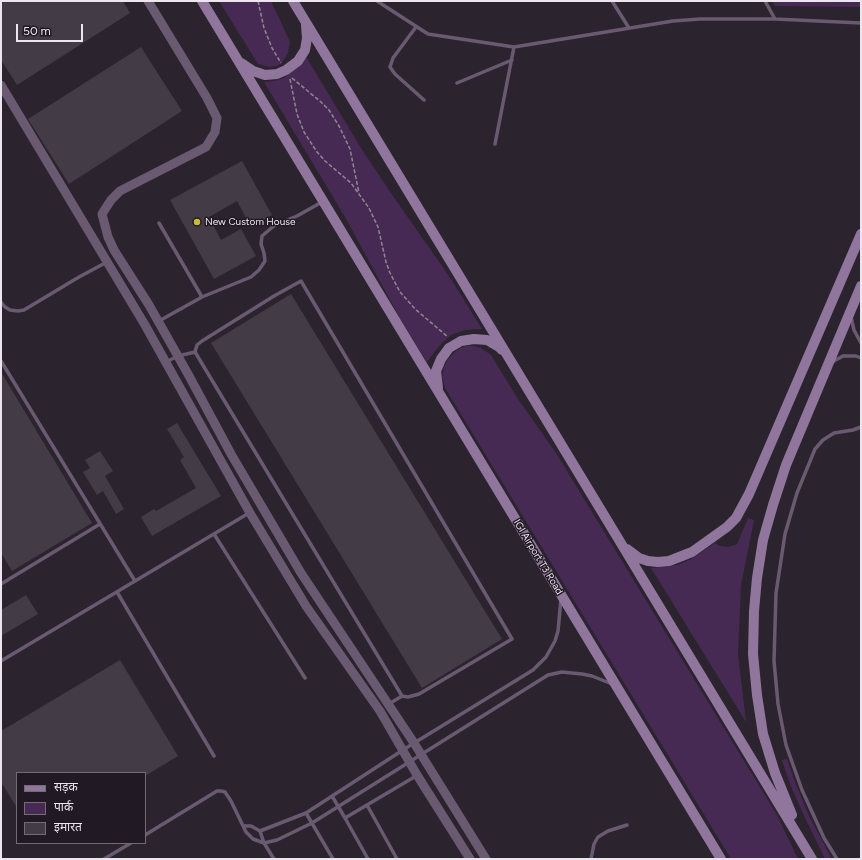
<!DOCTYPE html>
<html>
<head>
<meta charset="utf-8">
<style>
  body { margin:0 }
  #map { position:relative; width:862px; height:860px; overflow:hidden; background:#2b232e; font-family:Figtree,"Noto Sans Devanagari",sans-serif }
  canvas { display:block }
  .frame { position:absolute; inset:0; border:2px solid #ece7ef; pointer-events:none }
  .legend { position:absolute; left:16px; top:772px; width:130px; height:72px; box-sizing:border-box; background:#211a24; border:1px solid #726c75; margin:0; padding:5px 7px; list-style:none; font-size:12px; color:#ece7ef }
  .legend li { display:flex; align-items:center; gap:8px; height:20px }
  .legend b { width:20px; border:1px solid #726c75 }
  .scale { position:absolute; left:16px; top:24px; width:67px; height:18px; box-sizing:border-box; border:2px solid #ece7ef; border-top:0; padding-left:5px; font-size:12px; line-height:14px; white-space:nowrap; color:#ece7ef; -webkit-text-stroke:3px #211a24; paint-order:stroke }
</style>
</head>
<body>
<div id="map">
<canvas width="862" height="860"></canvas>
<div class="frame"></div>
<ul class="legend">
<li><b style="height:5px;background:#90769c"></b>सड़क</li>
<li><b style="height:11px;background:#472a53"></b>पार्क</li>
<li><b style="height:11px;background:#433b46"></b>इमारत</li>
</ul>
<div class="scale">50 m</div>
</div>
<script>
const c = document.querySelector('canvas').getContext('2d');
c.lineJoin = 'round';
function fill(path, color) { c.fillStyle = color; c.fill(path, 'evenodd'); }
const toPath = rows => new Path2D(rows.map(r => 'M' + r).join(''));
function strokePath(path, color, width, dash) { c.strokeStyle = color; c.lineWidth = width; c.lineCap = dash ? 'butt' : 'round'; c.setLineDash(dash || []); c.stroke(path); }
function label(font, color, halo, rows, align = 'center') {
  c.font = font + ' Figtree,sans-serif'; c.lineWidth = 3; c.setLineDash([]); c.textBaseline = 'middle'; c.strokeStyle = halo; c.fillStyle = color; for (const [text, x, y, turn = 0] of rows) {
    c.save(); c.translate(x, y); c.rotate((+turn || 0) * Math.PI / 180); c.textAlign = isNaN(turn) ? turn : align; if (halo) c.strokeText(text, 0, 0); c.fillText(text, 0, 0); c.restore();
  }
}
fill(toPath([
  [219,1,271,1,290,42,288,53,283,61,277,66,270,67,258,64],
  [772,1,861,1,861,7,775,6],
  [305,55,361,148,393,196,451,279,482,329,465,330,451,335,439,346,427,362,401,320,345,217,264,82,274,81,284,78,294,70],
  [465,346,474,346,481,348,491,355,518,399,556,453,777,815,798,859,731,859,445,388,442,377,444,367,448,359,457,350],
  [748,518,754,520,741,585,738,654,746,722,651,568,678,565,691,559,715,543,720,546,729,547,737,544],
  [787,759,795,782,809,816,832,859,825,859,805,818,790,784,782,760]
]), '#472a53');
fill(toPath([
  [5,1,123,1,130,13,17,85,1,60,1,4],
  [141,47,182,111,69,184,28,119],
  [242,161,272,215,251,227,237,201,209,217,221,240,241,229,256,256,214,279,170,200],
  [291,294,502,639,422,688,211,343],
  [1,372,92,523,12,571,1,553],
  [177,423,221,496,152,536,141,517,154,509,156,511,196,488,180,460,184,457,167,429],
  [100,451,113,471,105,476,124,509,116,514,103,491,97,495,83,472,90,468,85,460],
  [26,595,38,614,1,636,1,610],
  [120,660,178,756,145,776,145,773,17,773,17,808,1,782,1,731]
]), '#433b46');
strokePath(toPath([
  [258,1,264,28,272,48,281,63],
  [292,78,321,102,329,110,339,126,350,149,359,193],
  [290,79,297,114,304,132,317,152,325,161,351,183,369,208,378,227,386,262,390,273,400,292,415,309,448,337]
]), '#8e8891', 1.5, [4, 2]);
strokePath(toPath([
  [377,1,428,34,514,47,673,21,700,19,775,19,861,23],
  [612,1,629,28],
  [765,1,775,19],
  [416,27,393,58,390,67,395,74,424,100],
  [457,83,512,60],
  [495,144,514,47],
  [159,223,202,297],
  [1,302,5,307,10,310,18,311,24,310,79,277,107,262],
  [851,317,854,330,861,343],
  [159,321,202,297,251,277,259,270,265,261,264,253,261,244,262,236,275,225,297,216,322,202],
  [1,361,135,581],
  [166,362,178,356,195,352,402,696,408,697,419,694,512,639,301,281,274,296,202,341,197,345,195,352],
  [832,362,843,356,856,356,861,358],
  [214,534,305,678],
  [1,584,100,524],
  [117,592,214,756],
  [1,661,249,513],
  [389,704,402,696],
  [332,796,345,818,368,859],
  [367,805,397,859],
  [306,813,333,859],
  [345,818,416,776],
  [243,826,251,826,260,831,306,813,406,748,533,670,546,657,555,641,558,631,561,599],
  [260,831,264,843,274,859],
  [145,835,217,791,221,791,225,792,231,801,246,832,253,839,264,843,277,840,312,823,548,675,562,672,582,674,592,676,612,684],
  [104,859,131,843],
  [591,859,594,844,598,837,608,831,627,825],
  [837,859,824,838,802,790,786,745,778,704,774,661,776,593,785,534,797,493,815,449,823,440,834,433,853,430,861,427]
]), '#6a5a71', 3.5);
strokePath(toPath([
  [148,1,207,98,217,118,215,132,206,147,120,191,111,200,102,214,108,237,114,250,149,305,188,374,231,454,301,573,414,743,486,859],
  [1,85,145,325,250,513,306,606,380,711,417,775,470,859]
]), '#6a5a71', 9);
strokePath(toPath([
  [202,1,721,859],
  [293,1,812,859],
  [241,63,253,71,265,75,277,74,286,70,298,61,305,50,307,38,306,25],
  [438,388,436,371,441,359,449,348,461,341,474,339,487,340,499,347,502,350],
  [627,549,639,558,648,561,658,562,669,561,692,552,727,527,736,518,749,494,861,234],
  [792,815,775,773,763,734,757,695,753,654,754,611,757,578,763,540,773,505,786,465,861,286]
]), '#90769c', 10);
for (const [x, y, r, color] of [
  [197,222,4,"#c4bc3d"]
]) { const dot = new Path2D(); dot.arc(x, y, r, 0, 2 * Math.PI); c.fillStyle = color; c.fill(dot); strokePath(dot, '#211a24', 1.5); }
label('10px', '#ece7ef', '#211a24', [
  ["New Custom House",205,222]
], 'left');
label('10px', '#ece7ef', '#211a24', [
  ["IGI Airport T3 Road",538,557,59]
]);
</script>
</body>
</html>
